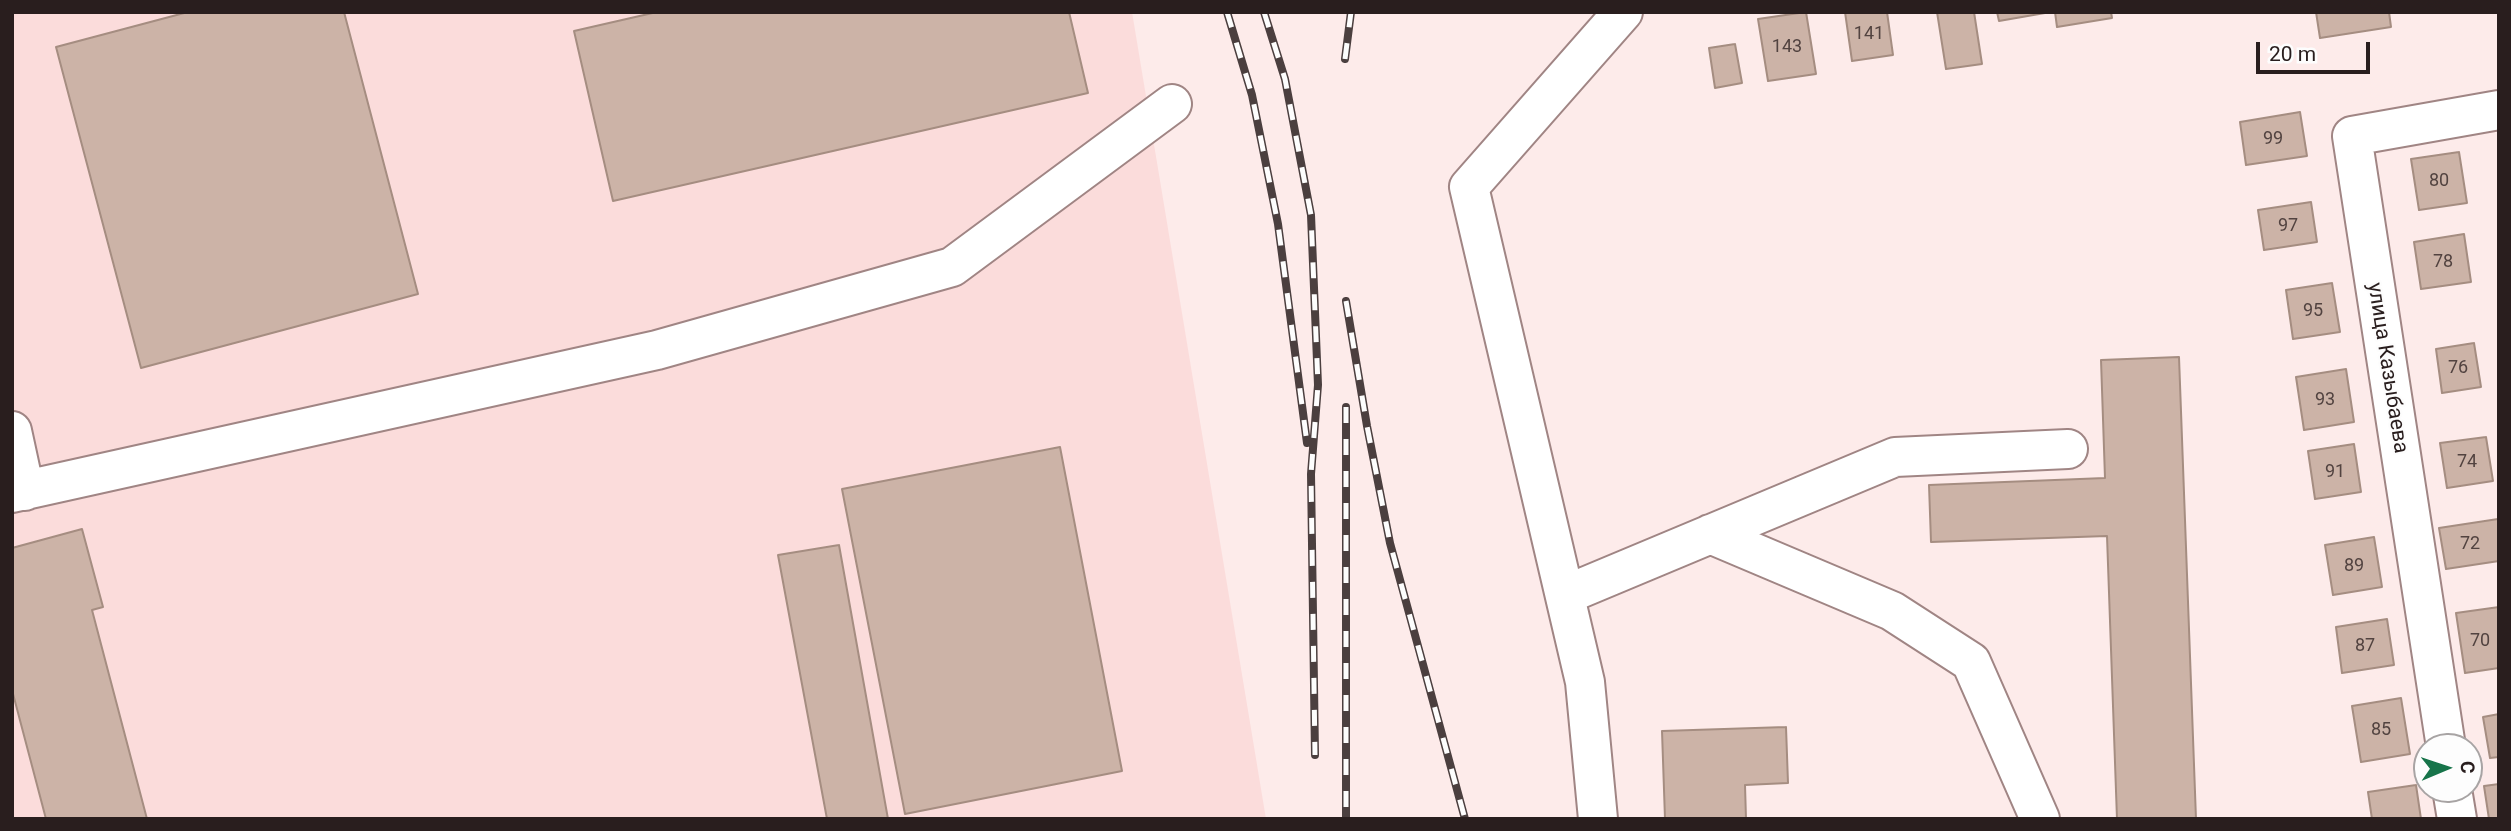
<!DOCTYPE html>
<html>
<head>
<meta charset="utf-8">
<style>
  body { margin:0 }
  #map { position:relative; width:2511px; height:831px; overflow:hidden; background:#fdebea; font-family:Roboto,sans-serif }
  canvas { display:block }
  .frame { position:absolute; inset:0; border:14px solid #291e1e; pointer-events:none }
  .north { position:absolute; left:2413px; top:733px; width:70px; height:70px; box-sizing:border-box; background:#fdfdfd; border:2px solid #a8a4a4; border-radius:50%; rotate:88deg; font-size:19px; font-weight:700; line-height:28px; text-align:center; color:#291e1e }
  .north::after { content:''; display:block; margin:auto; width:24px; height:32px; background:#17744a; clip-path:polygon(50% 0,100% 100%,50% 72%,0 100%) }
  .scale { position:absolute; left:2256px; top:42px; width:114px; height:32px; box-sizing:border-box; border:4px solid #291e1e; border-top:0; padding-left:9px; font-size:21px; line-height:24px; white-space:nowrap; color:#291e1e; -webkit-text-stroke:5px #fdfdfd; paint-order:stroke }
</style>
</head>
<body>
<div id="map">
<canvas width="2511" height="831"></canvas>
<div class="frame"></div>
<div class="north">С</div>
<div class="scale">20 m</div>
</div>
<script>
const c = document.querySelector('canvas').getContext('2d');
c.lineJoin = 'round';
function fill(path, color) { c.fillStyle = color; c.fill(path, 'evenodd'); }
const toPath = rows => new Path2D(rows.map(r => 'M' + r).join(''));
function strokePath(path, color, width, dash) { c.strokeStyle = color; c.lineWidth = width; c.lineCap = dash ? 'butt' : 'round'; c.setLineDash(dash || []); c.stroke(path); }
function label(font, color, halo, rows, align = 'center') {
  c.font = font + ' Roboto,sans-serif'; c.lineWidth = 5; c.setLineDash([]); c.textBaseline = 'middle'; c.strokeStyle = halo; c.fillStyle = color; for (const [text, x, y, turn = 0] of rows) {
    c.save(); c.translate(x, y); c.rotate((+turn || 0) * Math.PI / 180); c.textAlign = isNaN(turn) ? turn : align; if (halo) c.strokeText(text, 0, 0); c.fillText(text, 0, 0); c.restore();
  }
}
fill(toPath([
  [12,12,1132,12,1266,819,12,819]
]), '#fbdcdb');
const building = toPath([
  [188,12,344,12,418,294,141,368,56,47,188,12],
  [657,12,1069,12,1088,93,613,201,574,31,657,12],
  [1806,12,1816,74,1768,81,1758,19,1806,12],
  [1845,12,1887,12,1893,55,1852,61,1845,12],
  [1937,12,1974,12,1982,64,1946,69,1937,12],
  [1997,12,2045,12,2045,13,1999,21,1997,12],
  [2055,12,2111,12,2112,18,2057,27,2055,12],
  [2316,12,2389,12,2391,27,2320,38,2316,12],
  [1735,44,1742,83,1715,88,1709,48,1735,44],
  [2300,112,2307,156,2246,165,2240,122,2300,112],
  [2459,152,2467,203,2419,210,2411,159,2459,152],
  [2311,202,2317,242,2264,250,2258,210,2311,202],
  [2464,234,2471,282,2421,289,2414,242,2464,234],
  [2332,283,2340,332,2293,339,2286,290,2332,283],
  [2474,343,2481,387,2442,393,2436,349,2474,343],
  [2179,357,2196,819,2117,819,2107,536,1931,542,1929,485,2105,478,2101,360,2179,357],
  [2346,369,2354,422,2304,430,2296,377,2346,369],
  [2486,437,2493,481,2447,488,2440,443,2486,437],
  [2354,444,2361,492,2315,499,2308,451,2354,444],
  [1060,447,1122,771,905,814,842,489,1060,447],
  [2498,519,2499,561,2446,569,2439,528,2498,519],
  [82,529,103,607,92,610,147,819,46,819,12,690,12,548,82,529],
  [2374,537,2382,587,2333,595,2325,545,2374,537],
  [839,545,888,819,827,819,778,555,839,545],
  [2499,607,2499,668,2465,673,2456,613,2499,607],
  [2387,619,2394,665,2342,673,2336,627,2387,619],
  [2401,698,2410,754,2361,762,2352,706,2401,698],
  [2499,714,2499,757,2490,758,2483,717,2499,714],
  [1786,727,1788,783,1745,785,1746,819,1665,819,1662,731,1786,727],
  [2499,784,2499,819,2489,819,2484,786,2499,784],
  [2416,785,2421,819,2372,819,2368,792,2416,785]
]);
fill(building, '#ccb3a7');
strokePath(building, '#a58d81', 2);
const minor = toPath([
  [12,431,25,491],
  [12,493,657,350,952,267,1172,104],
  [1710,534,1892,611,1971,662,2040,819],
  [1565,595,1895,457,2068,449],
  [2446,747,2352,136,2499,110],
  [2452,789,2457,819],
  [1598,819,1585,682,1469,187,1623,12]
]);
strokePath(minor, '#a08584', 42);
strokePath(minor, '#fff', 38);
const rail = toPath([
  [1227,12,1252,95,1278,224,1307,443],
  [1264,12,1285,79,1311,215,1318,385,1311,474,1315,755],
  [1345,59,1351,12],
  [1346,301,1367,426,1390,543,1465,819],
  [1346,407,1346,819]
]);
strokePath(rail, '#4b3f3f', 8);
strokePath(rail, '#fdfdfd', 5, [16]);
label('18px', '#524340', null, [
  ["141",1869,34],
  ["143",1787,47],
  ["99",2273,139],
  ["80",2439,181],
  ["97",2288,226],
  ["78",2443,262],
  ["95",2313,311],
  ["76",2458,368],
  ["93",2325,400],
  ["74",2467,462],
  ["91",2335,472],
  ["72",2470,544],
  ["89",2354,566],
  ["70",2480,641],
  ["87",2365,646],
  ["85",2381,730]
]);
label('21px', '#291e1e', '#fdfdfd', [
  ["улица Казыбаева",2387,368,81]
]);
</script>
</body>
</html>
